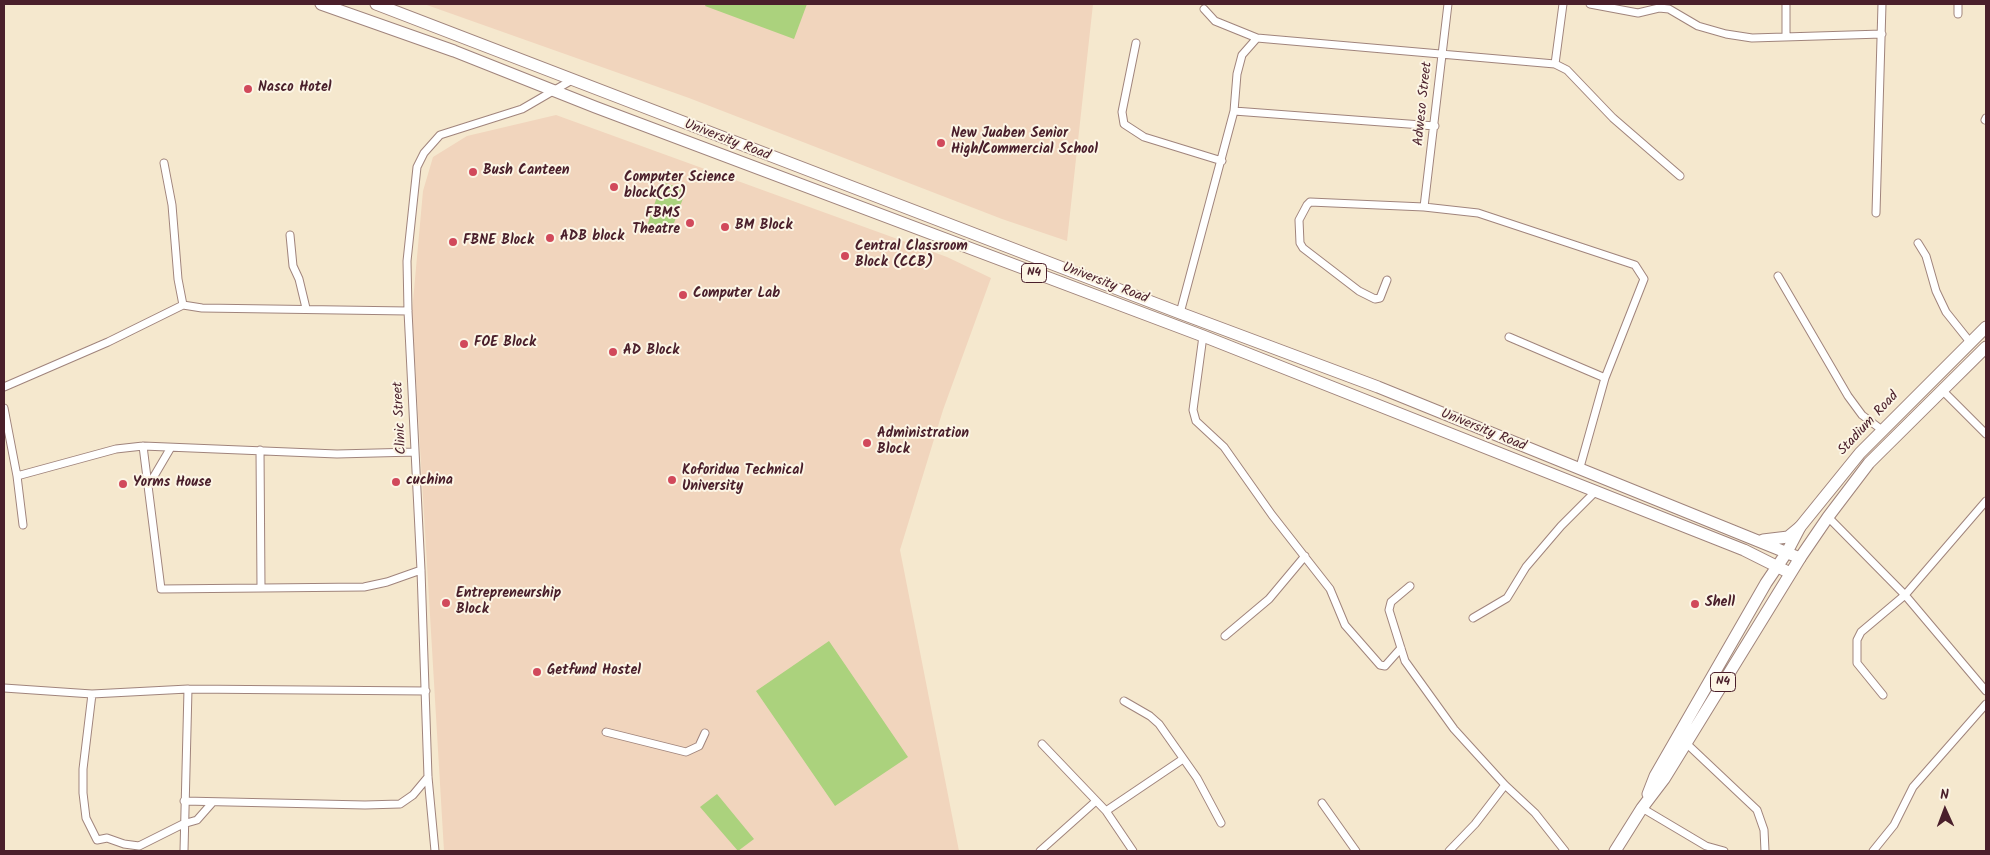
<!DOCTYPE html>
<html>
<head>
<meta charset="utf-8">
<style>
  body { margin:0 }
  #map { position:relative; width:1990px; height:855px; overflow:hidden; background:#f5e8ce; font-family:Kalam,sans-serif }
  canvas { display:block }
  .frame { position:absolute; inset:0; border:5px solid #4a1f2b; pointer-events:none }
  .north { position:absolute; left:1920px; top:785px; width:50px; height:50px; -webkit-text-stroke:4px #fcf5e5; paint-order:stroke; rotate:358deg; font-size:14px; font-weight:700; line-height:20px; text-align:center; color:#4a1f2b }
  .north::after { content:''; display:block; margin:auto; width:18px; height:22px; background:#4a1f2b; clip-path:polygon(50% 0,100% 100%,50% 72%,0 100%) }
</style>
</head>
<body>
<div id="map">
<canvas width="1990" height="855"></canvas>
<div class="frame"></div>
<div class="north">N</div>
</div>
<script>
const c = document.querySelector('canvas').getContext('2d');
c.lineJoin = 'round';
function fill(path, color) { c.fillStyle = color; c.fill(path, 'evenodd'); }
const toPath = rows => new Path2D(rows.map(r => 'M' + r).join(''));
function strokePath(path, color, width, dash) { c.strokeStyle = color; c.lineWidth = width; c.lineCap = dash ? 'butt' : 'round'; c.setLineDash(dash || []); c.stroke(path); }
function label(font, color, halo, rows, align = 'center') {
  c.font = font + ' Kalam,sans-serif'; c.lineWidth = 4; c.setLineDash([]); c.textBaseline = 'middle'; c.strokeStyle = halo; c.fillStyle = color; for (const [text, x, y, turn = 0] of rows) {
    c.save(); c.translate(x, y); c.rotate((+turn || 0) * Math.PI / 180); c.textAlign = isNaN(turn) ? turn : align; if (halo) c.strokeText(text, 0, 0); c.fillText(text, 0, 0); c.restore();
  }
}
fill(toPath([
  [424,4,1093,4,1067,241,1002,219,689,98],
  [556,115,947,257,991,278,943,410,900,550,959,851,444,851,412,312,423,191,433,157,467,136]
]), '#f1d5bd');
fill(toPath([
  [706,4,807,4,794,39,705,6],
  [662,182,686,190,670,234,647,226],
  [829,641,908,757,835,806,756,691],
  [717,794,754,839,738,851,700,807]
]), '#abd27d');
const minor = toPath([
  [1563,4,1555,64,1567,70,1613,118,1680,176],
  [1590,4,1638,13,1659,8,1669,9,1698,26,1726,34,1752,38,1882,34],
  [1958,4,1958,14],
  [1204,9,1215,21,1257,38],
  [1786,35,1786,4],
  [1136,43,1122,112,1124,124,1144,137,1222,161],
  [1985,120,1986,118],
  [1435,126,1234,111,1237,74,1242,55,1257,38,1555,64],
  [164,163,172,205,178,279,183,305],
  [1424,207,1448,4],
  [1876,213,1882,4],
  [290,235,293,266,299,279,306,308],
  [1918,243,1926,256,1936,291,1946,312,1970,342],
  [1778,276,1848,396,1862,415,1882,430],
  [1387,280,1380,298,1375,299,1359,291,1303,248,1300,243,1299,220,1307,205,1310,202,1424,207,1478,213,1635,265,1644,279,1605,378,1580,467],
  [1180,313,1234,111],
  [1203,336,1193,410,1196,421,1224,447,1272,515,1330,589,1345,625,1380,665,1385,666,1401,648],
  [1509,337,1605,378],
  [4,387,108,342,183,305,202,308,408,311],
  [1942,390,1986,434],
  [4,408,17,476,116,449,143,446,337,454,415,452],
  [143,446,161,589,364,587,387,582,421,570],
  [260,450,261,587],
  [17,476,23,525],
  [150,483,170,449],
  [1828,517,1905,595,1986,691],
  [1410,586,1391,602,1389,610,1405,661,1454,729,1505,785,1535,813,1565,851],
  [1473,618,1507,598,1526,567,1561,526,1596,491],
  [1225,636,1269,599,1305,556],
  [4,688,92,694,188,689,426,691],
  [92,694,83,769,83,793,86,818,97,840,107,838,124,844,139,846,183,824,197,820,212,803],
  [1883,695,1857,663,1857,640,1861,632,1905,595,1986,501],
  [1124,701,1150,716,1159,724,1197,778,1221,823],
  [606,732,686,752,699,746,705,733],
  [1686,743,1757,810,1764,830,1765,851],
  [1042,744,1106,811,1133,851],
  [184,801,365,805,400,804,413,795,428,777],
  [1322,803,1356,851],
  [1642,808,1706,846,1724,851],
  [1106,811,1183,759],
  [184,851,188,689],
  [435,851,428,777,421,570,408,311,407,261,417,167,424,153,440,135,522,109,572,80],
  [1040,851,1096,801],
  [1449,851,1475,824,1505,785],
  [1873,851,1894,825,1913,787,1986,704]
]);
const primary = toPath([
  [1787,552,1800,527,1860,453,1986,327],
  [1800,558,1828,517,1869,463,1986,347]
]);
const trunk = toPath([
  [321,4,454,51,595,107,1203,336,1744,550,1790,573],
  [376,4,1180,313,1378,387,1800,558,1664,779,1642,808,1615,851],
  [1763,540,1788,537,1800,527],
  [1648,794,1655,776,1766,583,1787,552]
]);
strokePath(minor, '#a0847c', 9);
strokePath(primary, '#a0847c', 13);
strokePath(trunk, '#a0847c', 13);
strokePath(minor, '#fff', 7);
strokePath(primary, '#fff', 11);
strokePath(trunk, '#fff', 11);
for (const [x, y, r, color] of [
  [248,89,5,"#d1495b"],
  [941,143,5,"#d1495b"],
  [473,172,5,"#d1495b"],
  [614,187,5,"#d1495b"],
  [690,223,5,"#d1495b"],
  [725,227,5,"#d1495b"],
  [550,238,5,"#d1495b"],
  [453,242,5,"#d1495b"],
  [845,256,5,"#d1495b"],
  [683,295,5,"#d1495b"],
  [464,344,5,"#d1495b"],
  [613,352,5,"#d1495b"],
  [867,443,5,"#d1495b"],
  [672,480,5,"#d1495b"],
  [396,482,5,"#d1495b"],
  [123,484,5,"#d1495b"],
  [446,603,5,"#d1495b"],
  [1695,604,5,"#d1495b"],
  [537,672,5,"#d1495b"]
]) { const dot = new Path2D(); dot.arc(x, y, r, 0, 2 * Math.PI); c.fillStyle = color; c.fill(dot); strokePath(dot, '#fcf5e5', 2); }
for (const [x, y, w] of [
  [1034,273,25],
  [1723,682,25]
]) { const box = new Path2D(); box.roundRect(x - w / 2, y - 9.5, w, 19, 4); c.fillStyle = '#fcf5e5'; c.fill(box); strokePath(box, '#4a1f2b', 1); }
label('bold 12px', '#4a1f2b', null, [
  ["N4",1034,273],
  ["N4",1723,682]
]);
label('bold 14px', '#4a1f2b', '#fcf5e5', [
  ["Nasco Hotel",258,89],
  ["New Juaben Senior",951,135],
  ["High/Commercial School",951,151],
  ["Bush Canteen",483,172],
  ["Computer Science",624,179],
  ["block(CS)",624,195],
  ["FBMS",680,215,"right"],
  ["Theatre",680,231,"right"],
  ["BM Block",735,227],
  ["ADB block",560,238],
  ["FBNE Block",463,242],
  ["Central Classroom",855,248],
  ["Block (CCB)",855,264],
  ["Computer Lab",693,295],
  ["FOE Block",474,344],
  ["AD Block",623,352],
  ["Administration",877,435],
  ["Block",877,451],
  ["Koforidua Technical",682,472],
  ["University",682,488],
  ["cuchina",406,482],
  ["Yorms House",133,484],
  ["Entrepreneurship",456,595],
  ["Block",456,611],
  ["Shell",1705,604],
  ["Getfund Hostel",547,672]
], 'left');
label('14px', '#4a1f2b', '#fcf5e5', [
  ["Adweso Street",1424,104,-84],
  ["University Road",727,141,21],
  ["University Road",1105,284,21],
  ["Clinic Street",401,418,-93],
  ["Stadium Road",1869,424,-47],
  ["University Road",1483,431,22]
]);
</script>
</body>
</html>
